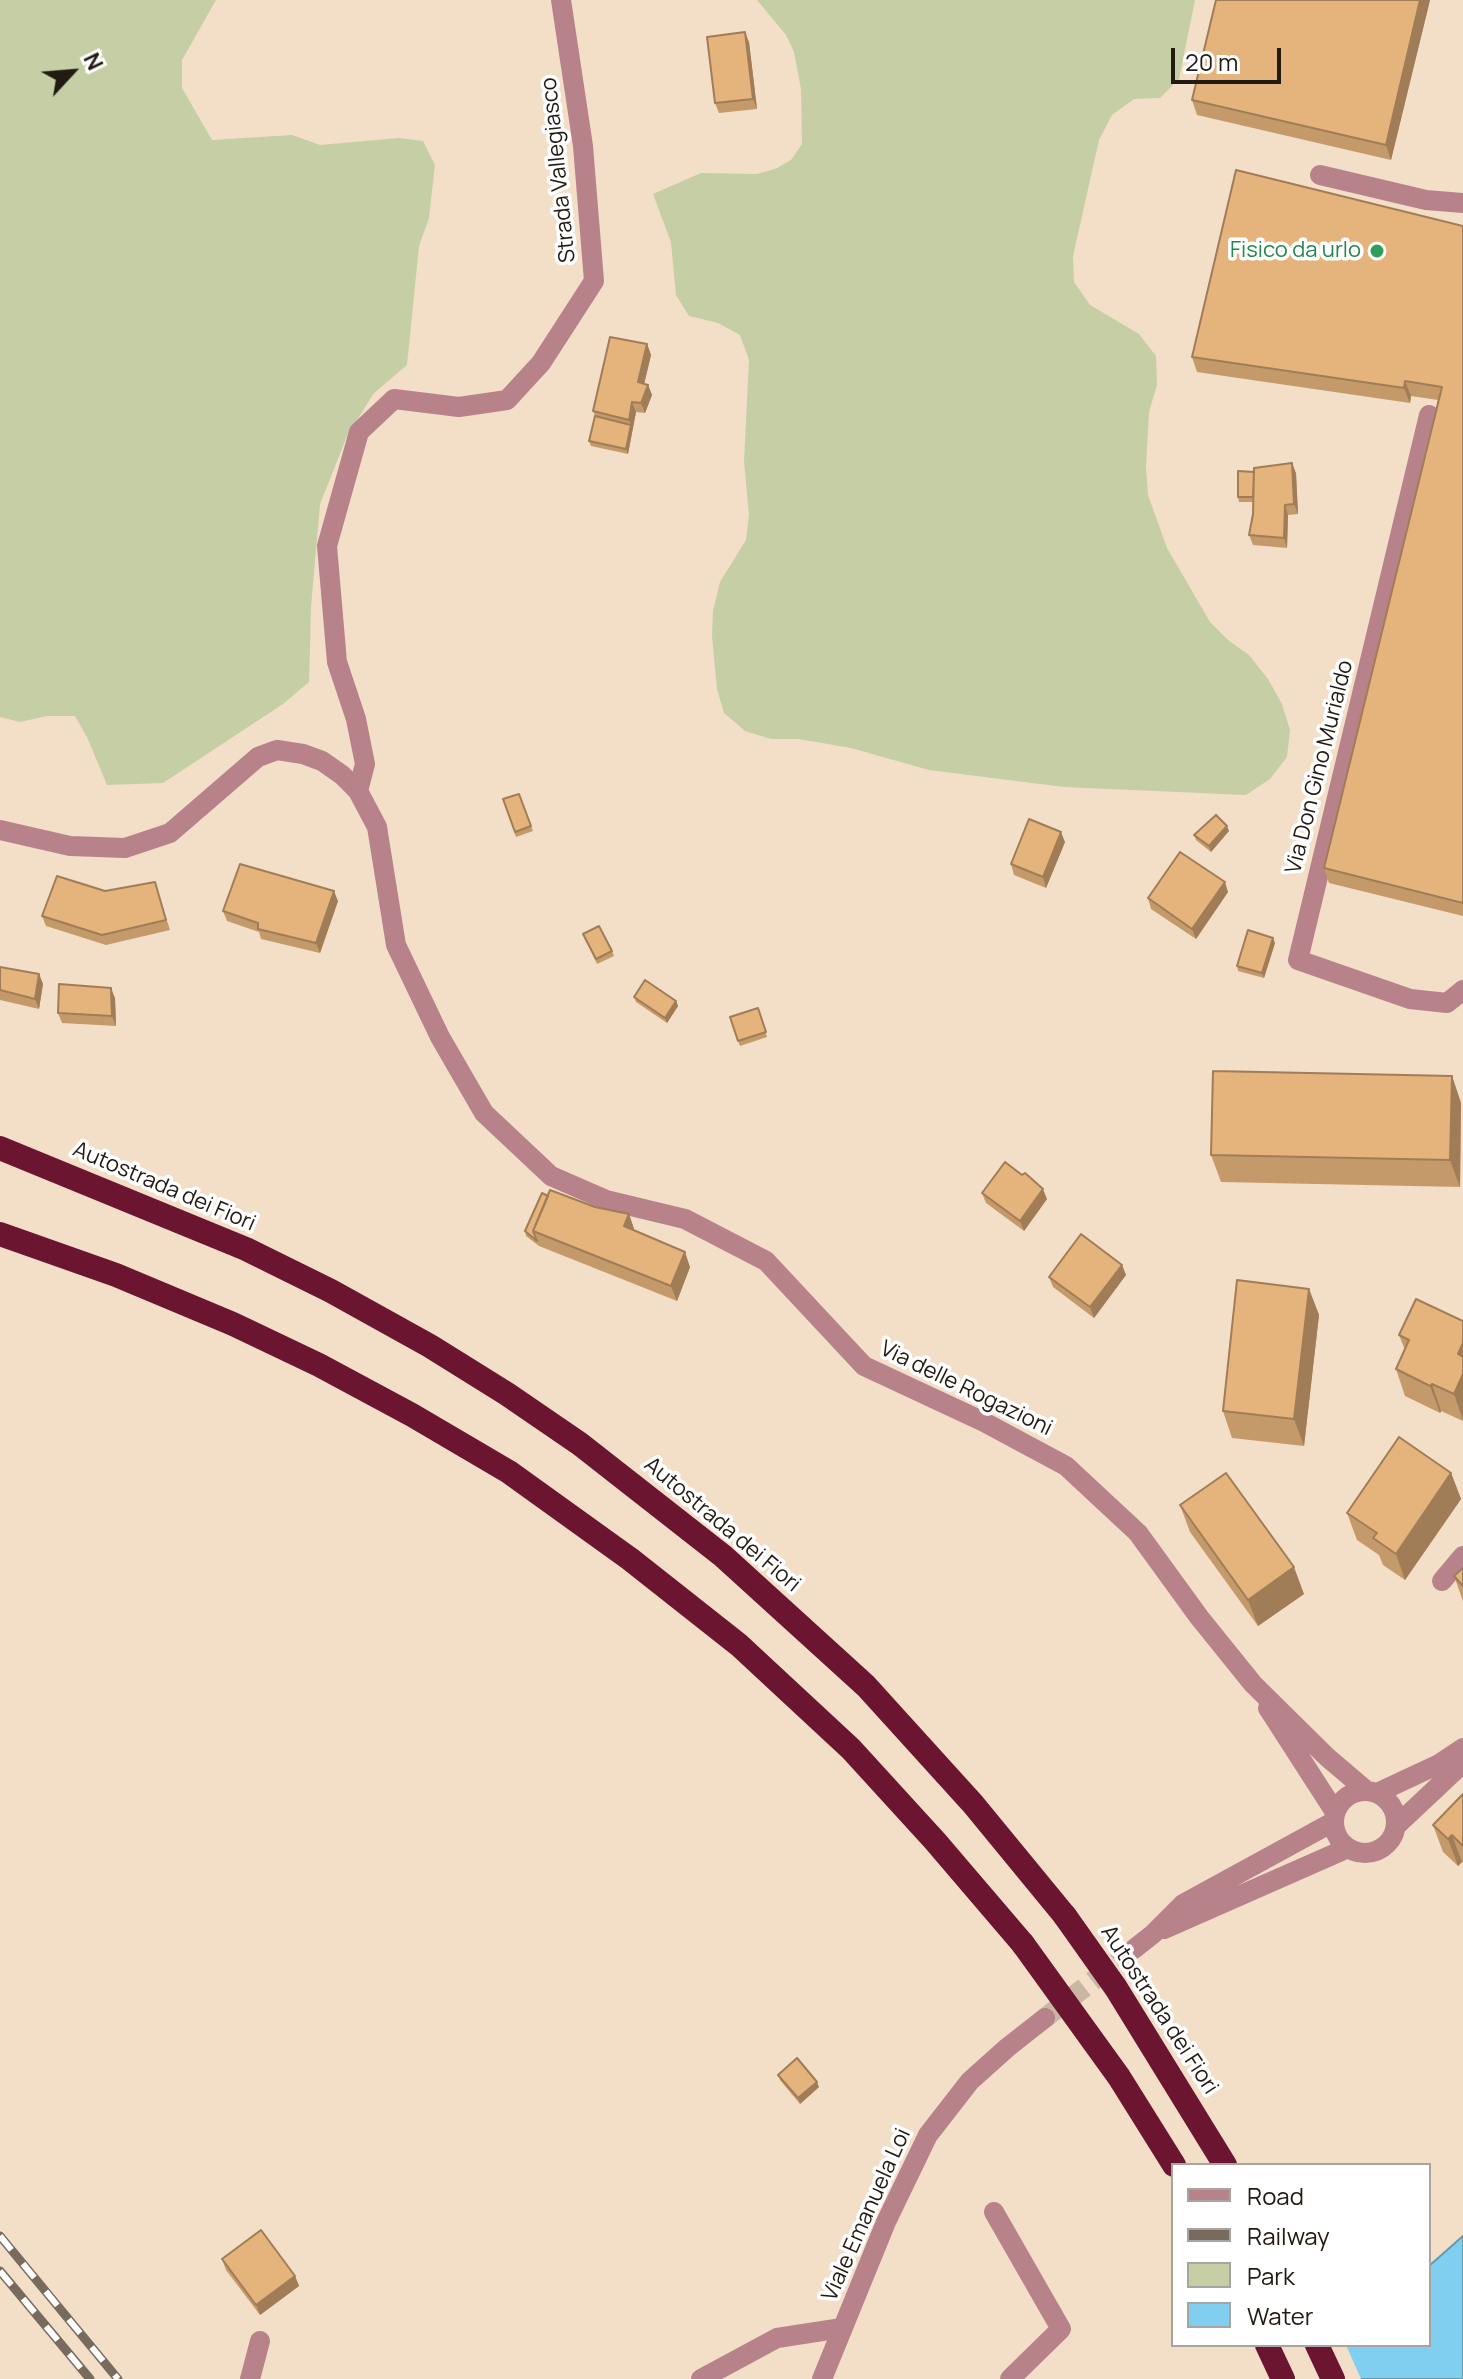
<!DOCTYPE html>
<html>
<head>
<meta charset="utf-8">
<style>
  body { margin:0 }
  #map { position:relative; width:1463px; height:2379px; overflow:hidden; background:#f3dec8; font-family:Manrope,sans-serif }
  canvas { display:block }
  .legend { position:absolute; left:1171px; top:2163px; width:260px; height:184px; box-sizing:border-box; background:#fff; border:2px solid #a7a4a1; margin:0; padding:10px 14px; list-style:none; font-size:24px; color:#221b13 }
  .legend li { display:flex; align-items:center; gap:16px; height:40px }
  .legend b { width:40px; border:2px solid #a7a4a1 }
  .north { position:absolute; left:32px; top:32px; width:80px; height:80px; -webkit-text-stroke:6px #fff; paint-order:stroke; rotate:64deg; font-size:22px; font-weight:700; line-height:32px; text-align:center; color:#221b13 }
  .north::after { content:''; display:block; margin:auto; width:28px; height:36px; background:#221b13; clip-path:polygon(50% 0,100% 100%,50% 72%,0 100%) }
  .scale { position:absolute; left:1171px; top:48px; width:110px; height:36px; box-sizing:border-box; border:4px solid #221b13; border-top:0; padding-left:10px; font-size:24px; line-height:28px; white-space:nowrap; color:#221b13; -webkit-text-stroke:6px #fff; paint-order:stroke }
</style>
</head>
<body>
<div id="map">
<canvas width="1463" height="2379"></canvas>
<ul class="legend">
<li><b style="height:10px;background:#b8828b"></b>Road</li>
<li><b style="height:10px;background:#786b5e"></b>Railway</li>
<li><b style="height:22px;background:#c5cea4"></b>Park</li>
<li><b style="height:22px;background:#80cff1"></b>Water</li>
</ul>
<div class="north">N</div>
<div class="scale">20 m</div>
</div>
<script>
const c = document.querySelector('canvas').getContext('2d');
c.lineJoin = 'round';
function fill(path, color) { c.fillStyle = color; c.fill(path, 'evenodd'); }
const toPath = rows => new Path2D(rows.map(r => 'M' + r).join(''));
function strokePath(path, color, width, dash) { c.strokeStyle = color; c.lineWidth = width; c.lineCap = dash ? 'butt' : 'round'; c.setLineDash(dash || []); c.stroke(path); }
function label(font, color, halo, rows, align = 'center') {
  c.font = font + ' Manrope,sans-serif'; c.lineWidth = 7; c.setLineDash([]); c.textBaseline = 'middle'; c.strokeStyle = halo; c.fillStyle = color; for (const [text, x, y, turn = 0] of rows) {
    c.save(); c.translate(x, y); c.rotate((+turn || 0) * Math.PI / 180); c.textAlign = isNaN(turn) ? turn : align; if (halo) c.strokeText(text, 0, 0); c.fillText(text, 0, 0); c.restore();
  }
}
fill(toPath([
  [0,0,216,0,182,60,182,88,212,140,292,135,320,145,399,138,423,141,435,165,429,218,419,246,407,365,374,393,347,436,320,504,311,607,309,682,283,704,163,783,107,785,87,737,75,716,47,716,20,722,0,717],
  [757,0,1195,0,1179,79,1160,98,1134,99,1112,115,1099,140,1073,256,1074,282,1090,305,1139,334,1156,356,1157,385,1149,412,1146,466,1148,495,1167,548,1210,622,1228,640,1249,655,1268,679,1282,704,1290,730,1287,757,1270,779,1246,795,1064,787,929,770,851,748,799,739,771,739,745,731,724,713,717,689,712,636,713,611,720,582,746,540,749,515,744,462,749,360,740,335,718,323,689,316,676,295,671,242,653,194,701,173,757,174,775,169,791,160,802,144,801,89,794,52,786,35]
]), '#c5cea4');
const water = toPath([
  [1463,2236,1463,2379,1300,2379,1339,2345,1429,2345,1429,2266,1463,2236]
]);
fill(water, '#80cff1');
strokePath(water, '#6499ae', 2);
fill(toPath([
  [1333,2345,1346,2345,1361,2379,1296,2379]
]), '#f3dec8');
strokePath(toPath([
  [1045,2018,1134,1949]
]), '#c9b7a4', 20, [20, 10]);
strokePath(toPath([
  [994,2212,1061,2329,1010,2379],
  [701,2379,777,2338,842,2328]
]), '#b8828b', 20);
strokePath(toPath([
  [1320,175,1426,200,1463,203],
  [1429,415,1298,960,1410,999,1447,1003,1463,990],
  [358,791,365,764,356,719,337,662,327,546,359,432,394,399,459,407,507,400,541,363,594,281,583,146,561,0],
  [1442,1581,1463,1556],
  [250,2379,260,2341]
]), '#b8828b', 20);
strokePath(toPath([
  [0,830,70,846,125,848,170,833,258,757,277,750,303,754,322,761,342,775,358,791,377,827,396,945,440,1037,484,1113,551,1176,606,1200,685,1219,766,1261,864,1366,984,1422,1066,1466,1138,1533,1199,1617,1253,1684,1327,1757,1367,1791],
  [1268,1708,1335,1812],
  '1334 1822a31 31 0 1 1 62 0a31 31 0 1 1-62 0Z',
  [1377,1793,1439,1764,1463,1748],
  [1396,1826,1463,1763],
  [1164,1929,1348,1848],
  [1134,1949,1153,1934,1183,1904,1333,1822],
  [822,2379,886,2222,928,2135,970,2081,1008,2047,1045,2018]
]), '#b8828b', 20);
strokePath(toPath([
  [0,1148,246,1249,331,1291,430,1346,507,1394,580,1444,723,1556,866,1686,973,1804,1065,1916],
  [0,1234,116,1275,233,1324,319,1365,412,1415,509,1472,630,1559,739,1645,851,1749,935,1841,1023,1944],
  [1267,2345,1283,2379],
  [1317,2345,1333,2379]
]), '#6c1530', 24);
const rail = toPath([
  [0,2236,118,2379],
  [0,2271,90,2379]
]);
strokePath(rail, '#786b5e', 9);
strokePath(rail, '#fff', 6, [18]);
strokePath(toPath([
  [1065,1916,1116,1988,1225,2165],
  [1023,1944,1119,2077,1174,2165]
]), '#6c1530', 24);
fill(toPath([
  [1216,0,1430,0,1391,160,1197,115,1192,100],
  [749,42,757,109,719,113,715,103],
  [1463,226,1463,916,1329,883,1324,868,1438,400,1411,396,1410,403,1197,372,1192,357],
  [647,344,651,355,644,384,648,385,652,395,645,413,636,412,628,454,591,446,589,441,595,416,593,411],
  [1296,473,1298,514,1288,515,1287,548,1253,545,1249,535,1253,514,1253,502,1239,502,1238,497],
  [519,794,533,831,516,837,503,799],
  [1229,831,1211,852,1196,840,1194,835],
  [1065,842,1046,888,1014,875,1011,864],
  [105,891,158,892,170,930,106,945,46,926,42,916],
  [1228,892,1196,939,1151,909,1148,898],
  [338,901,320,953,261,939,259,932,227,921,223,911],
  [583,934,612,951,614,956,597,964],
  [1275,943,1264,978,1238,971,1237,966],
  [0,967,39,974,43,984,39,1009,0,1000],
  [634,997,676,1001,678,1006,667,1023,636,1002],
  [115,998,116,1026,62,1023,58,1013],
  [758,1008,767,1037,740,1046,730,1017],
  [1452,1076,1461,1103,1460,1187,1221,1182,1211,1155],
  [982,1193,1047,1199,1024,1231,986,1203],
  [548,1196,629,1214,634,1229,634,1230,690,1267,677,1301,539,1246,526,1236,525,1231],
  [1122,1265,1126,1275,1094,1318,1053,1287,1049,1277],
  [1309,1289,1319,1315,1304,1446,1232,1438,1223,1411],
  [1463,1321,1463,1421,1441,1411,1440,1413,1405,1396,1396,1369,1405,1350,1399,1335],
  [1451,1473,1461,1499,1405,1580,1383,1565,1379,1555,1357,1540,1347,1513],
  [1180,1505,1304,1594,1258,1626,1190,1532],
  [1463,1568,1463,1601,1454,1576],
  [1463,1794,1463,1863,1462,1862,1458,1866,1443,1852,1433,1825],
  [778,2075,819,2087,800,2104,780,2080],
  [222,2259,295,2276,299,2286,260,2315,226,2270]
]), '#c59a6b');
fill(toPath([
  [1420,0,1430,0,1391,160,1386,145],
  [745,32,749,42,757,109,753,99],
  [647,344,651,355,642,393,638,382],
  [1405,381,1411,396,1410,403,1404,388],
  [648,385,652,395,645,413,641,403],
  [632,402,636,412,628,454,626,449,631,425,629,420],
  [1292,463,1296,473,1298,514,1294,504],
  [1285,505,1288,515,1287,548,1284,538],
  [1227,826,1229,831,1211,852,1209,846],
  [1061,832,1065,842,1046,888,1043,877],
  [1225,882,1228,892,1196,939,1192,929],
  [334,891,338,901,320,953,316,943],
  [1273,938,1275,943,1264,978,1262,973],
  [39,974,43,984,39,1009,35,999],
  [111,988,115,998,116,1026,112,1016],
  [676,1001,678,1006,667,1023,665,1018],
  [1452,1076,1461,1103,1460,1187,1450,1160],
  [1043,1189,1047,1199,1024,1231,1020,1221],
  [629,1214,634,1229,630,1241,624,1226],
  [685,1252,690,1267,677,1301,671,1286],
  [1122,1265,1126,1275,1094,1318,1090,1307],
  [1309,1289,1319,1315,1304,1446,1294,1419],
  [1463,1343,1463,1369,1458,1354],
  [1463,1375,1463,1420,1454,1394],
  [1432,1384,1441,1411,1440,1413,1430,1386],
  [1451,1473,1461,1499,1405,1580,1396,1554],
  [1294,1567,1304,1594,1258,1626,1248,1600],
  [1452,1835,1462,1862,1458,1866,1448,1839],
  [817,2082,819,2087,800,2104,798,2098],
  [295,2276,299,2286,260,2315,256,2305]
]), '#a07d57');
const building = toPath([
  [1216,0,1420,0,1386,145,1192,100,1216,0],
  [745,32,753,99,715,103,707,37,745,32],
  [1236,170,1463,226,1463,903,1324,868,1442,387,1405,381,1404,388,1192,357,1236,170],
  [610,337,647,344,638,382,648,385,641,403,632,402,629,420,593,411,610,337],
  [595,416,631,425,626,449,589,441,595,416],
  [1292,463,1294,504,1285,505,1284,538,1249,535,1253,514,1254,468,1292,463],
  [1238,471,1254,472,1253,497,1238,497,1238,471],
  [519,794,531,826,515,832,503,799,519,794],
  [1216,815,1227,826,1209,846,1194,835,1216,815],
  [1029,819,1061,832,1043,877,1011,864,1029,819],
  [1180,852,1225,882,1192,929,1148,898,1180,852],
  [240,864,334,891,316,943,258,929,258,923,223,911,240,864],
  [57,876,105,891,155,882,166,920,102,935,42,916,57,876],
  [599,926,612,951,596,959,583,934,599,926],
  [1248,930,1273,938,1262,973,1237,966,1248,930],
  [0,967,39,974,35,999,0,990,0,967],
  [645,980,676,1001,665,1018,634,997,645,980],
  [59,984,111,988,112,1016,58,1013,59,984],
  [758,1008,766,1032,738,1041,730,1017,758,1008],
  [1213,1071,1452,1076,1450,1160,1211,1155,1213,1071],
  [1005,1162,1022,1175,1025,1173,1043,1189,1020,1221,982,1193,1005,1162],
  [550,1190,595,1207,629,1214,624,1226,685,1252,671,1286,533,1231,550,1190],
  [542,1193,548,1196,533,1231,537,1241,525,1231,542,1193],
  [1081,1234,1122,1265,1090,1307,1049,1277,1081,1234],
  [1237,1280,1309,1289,1294,1419,1223,1411,1237,1280],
  [1416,1299,1463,1321,1463,1343,1458,1354,1463,1357,1463,1374,1454,1394,1432,1384,1430,1386,1396,1369,1409,1340,1399,1335,1416,1299],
  [1399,1437,1451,1473,1396,1554,1373,1538,1377,1533,1347,1513,1399,1437],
  [1226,1473,1294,1567,1248,1600,1180,1505,1226,1473],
  [1463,1568,1463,1586,1454,1576,1463,1568],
  [1463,1794,1463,1846,1452,1835,1448,1839,1433,1825,1463,1794],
  [797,2058,817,2082,798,2098,778,2075,797,2058],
  [261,2230,295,2276,256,2305,222,2259,261,2230]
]);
fill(building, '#e5b37c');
strokePath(building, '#a07d57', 2);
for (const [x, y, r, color] of [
  [1377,251,8,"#2e9e5b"]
]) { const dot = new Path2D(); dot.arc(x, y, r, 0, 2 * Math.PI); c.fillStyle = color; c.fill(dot); strokePath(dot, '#fff', 3); }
label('22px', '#221b13', '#fff', [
  ["Strada Vallegiasco",559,170,-96],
  ["Via Don Gino Murialdo",1320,767,-76],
  ["Autostrada dei Fiori",164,1187,23],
  ["Via delle Rogazioni",966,1389,26],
  ["Autostrada dei Fiori",722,1525,40],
  ["Autostrada dei Fiori",1159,2010,57],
  ["Viale Emanuela Loi",867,2215,-66]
]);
label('22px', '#27864d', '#fff', [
  ["Fisico da urlo",1361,251]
], 'right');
</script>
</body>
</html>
